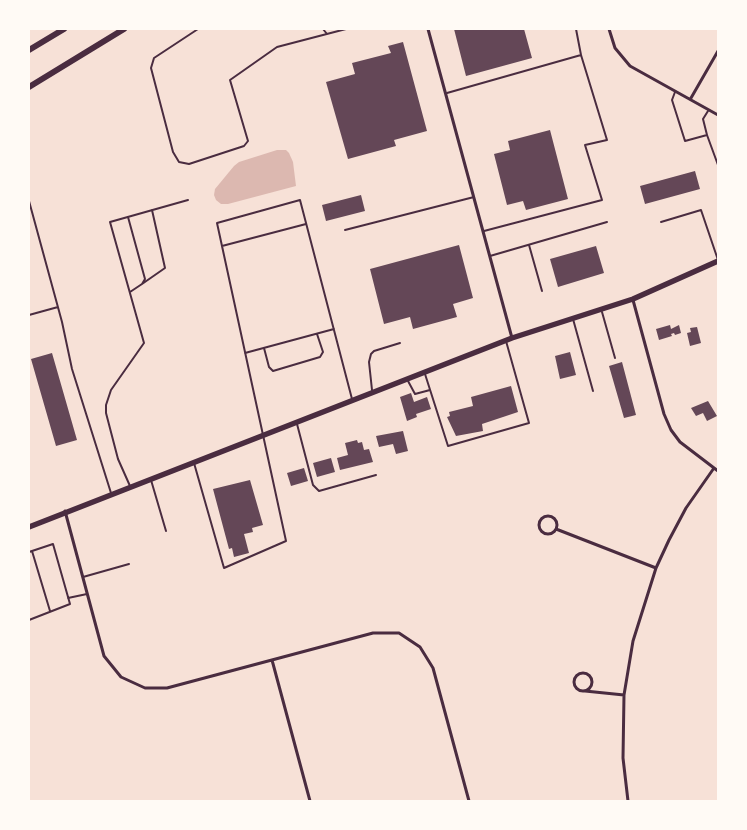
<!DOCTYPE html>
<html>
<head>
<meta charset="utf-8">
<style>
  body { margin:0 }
  #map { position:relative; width:747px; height:830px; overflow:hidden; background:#f7e1d7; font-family:Cabin,sans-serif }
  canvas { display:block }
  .frame { position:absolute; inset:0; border:30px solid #fffaf5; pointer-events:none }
</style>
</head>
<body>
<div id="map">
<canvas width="747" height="830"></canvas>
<div class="frame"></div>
</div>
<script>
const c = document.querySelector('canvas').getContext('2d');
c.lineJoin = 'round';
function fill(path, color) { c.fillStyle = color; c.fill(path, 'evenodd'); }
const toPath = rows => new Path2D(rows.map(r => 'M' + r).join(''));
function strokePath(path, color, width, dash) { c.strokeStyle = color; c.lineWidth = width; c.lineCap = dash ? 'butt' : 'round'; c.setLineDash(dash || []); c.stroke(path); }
fill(toPath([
  [277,150,286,150,289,153,293,162,296,186,228,204,221,204,216,200,214,195,215,189,234,166,239,162]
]), '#dcb8b0');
fill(toPath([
  [454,29,524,29,532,58,466,76],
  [403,42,427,131,394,140,396,146,348,159,326,82,355,74,352,63,391,53,388,46],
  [550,130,568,199,526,210,523,201,507,205,494,154,510,150,508,141],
  [695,171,700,189,645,204,640,186],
  [361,195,365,211,326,221,322,205],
  [459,245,473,298,453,304,457,317,413,329,410,317,384,324,370,269],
  [596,246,604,273,558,287,550,259],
  [670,325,671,329,679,325,681,333,675,335,674,333,671,334,672,336,659,340,656,329],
  [697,327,701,343,690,346,687,333,691,332,690,328],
  [570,352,576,375,560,379,555,356],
  [52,353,77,440,56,446,31,359],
  [622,362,636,415,624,418,609,366],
  [511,386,518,412,482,424,483,431,456,436,447,417,450,416,449,412,473,406,471,397],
  [411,393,414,402,427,397,431,409,416,414,417,417,407,421,400,397],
  [708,401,717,416,707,421,703,413,696,416,691,408],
  [403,431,408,451,396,454,393,444,379,447,376,436],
  [357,440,358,443,362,442,364,450,369,449,373,462,340,470,337,458,348,455,345,443],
  [331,458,335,472,317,477,313,463],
  [304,468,308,481,291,486,287,473],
  [250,480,263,525,252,528,253,532,244,534,249,553,234,557,232,548,229,549,213,489]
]), '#644757');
strokePath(toPath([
  [198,29,154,58,151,68,173,152,179,162,189,164,244,146,248,141,230,80,277,47,346,29],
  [323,29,327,34],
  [576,29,581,55],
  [675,92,672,100,685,141,707,135,703,119,708,111],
  [447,93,581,55,607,140,585,145,602,200,484,231],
  [707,135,718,165],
  [29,201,62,322,72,369,111,493],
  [128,217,145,279,142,284,130,292],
  [661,222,701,210,718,260],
  [345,230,474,197],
  [529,245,542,291],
  [222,246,306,224],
  [490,256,607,222],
  [142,284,165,268,152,210],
  [602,312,615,358],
  [29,315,58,307],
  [573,319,593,391],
  [264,348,269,367,273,371,320,357,323,352,317,334],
  [245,353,334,329],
  [425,374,448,446,529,423,506,341],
  [408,381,415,394,430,390],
  [372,390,369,362,371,354,374,351,400,343],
  [297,424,313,485,319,491,376,475],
  [194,463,224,568,286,541,217,223,300,200,352,399],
  [151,480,166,531],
  [130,486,118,459,106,413,106,405,111,390,144,343,110,222,188,200],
  [32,551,50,611],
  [29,552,53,544,70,604,29,620],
  [83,577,129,564],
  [68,598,87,594]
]), '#4a2c40', 2);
strokePath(toPath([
  [428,29,512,338],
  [609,29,615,48,630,66,718,115],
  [691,98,718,51],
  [633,300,664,414,671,430,680,442,718,471],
  [65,511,104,656,121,677,145,688,167,688,373,633,399,633,420,647,433,668,469,801],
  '539 525a9 9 0 1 1 18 0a9 9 0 1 1-18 0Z',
  [556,529,656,568],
  [272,660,310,801],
  '574 682a9 9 0 1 1 18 0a9 9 0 1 1-18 0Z',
  [585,691,624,695],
  [628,801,623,758,624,695,633,641,656,568,669,540,686,508,714,468]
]), '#4a2c40', 3);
strokePath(toPath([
  [29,527,512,338,633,299,718,261]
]), '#4a2c40', 5.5);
strokePath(toPath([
  [29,50,64,29],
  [29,87,124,29]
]), '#4a2c40', 6);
</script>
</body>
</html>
